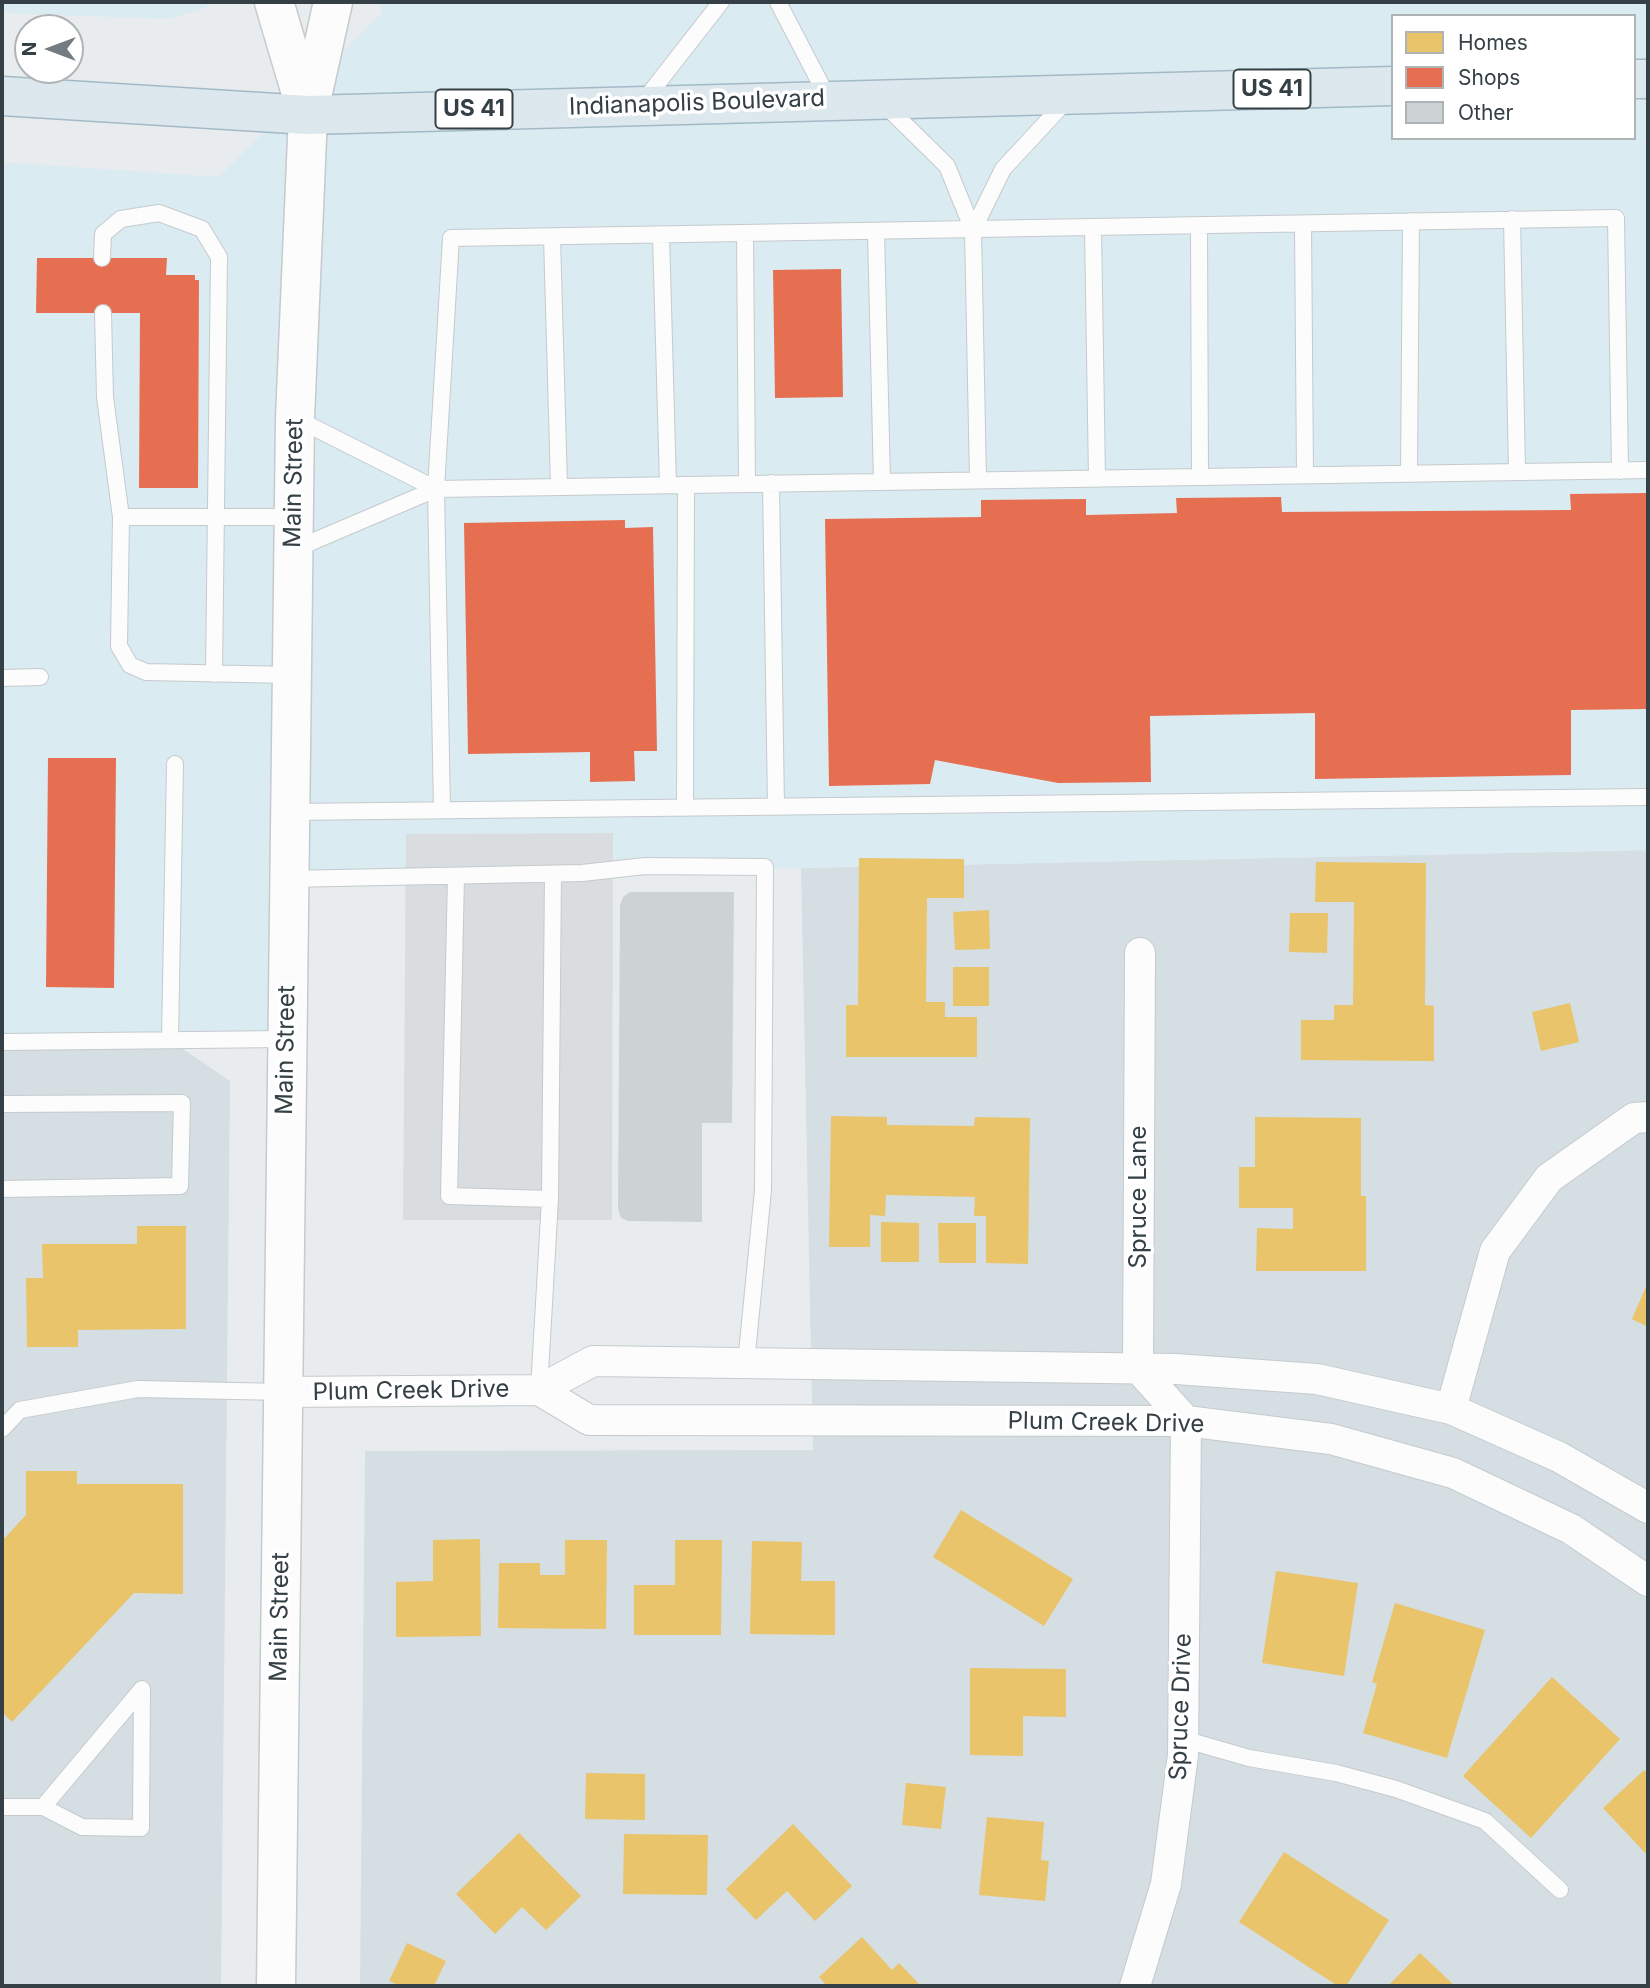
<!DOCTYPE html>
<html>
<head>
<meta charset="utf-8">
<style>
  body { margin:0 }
  #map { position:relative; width:1650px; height:1988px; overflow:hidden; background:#e8ecee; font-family:Inter,sans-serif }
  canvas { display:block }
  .frame { position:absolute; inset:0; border:4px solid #344045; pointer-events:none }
  .legend { position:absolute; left:1391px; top:14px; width:245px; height:126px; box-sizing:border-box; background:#fff; border:2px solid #aeb3b5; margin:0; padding:9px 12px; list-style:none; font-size:21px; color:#344045 }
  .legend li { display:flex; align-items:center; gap:14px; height:35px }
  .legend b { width:35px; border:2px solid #aeb3b5 }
  .north { position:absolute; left:14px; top:14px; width:70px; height:70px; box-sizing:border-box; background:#fff; border:2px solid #aeb3b5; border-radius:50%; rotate:270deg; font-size:19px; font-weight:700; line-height:28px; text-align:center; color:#344045 }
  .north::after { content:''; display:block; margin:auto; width:24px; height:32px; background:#737c80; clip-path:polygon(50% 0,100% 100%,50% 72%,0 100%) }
</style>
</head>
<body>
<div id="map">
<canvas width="1650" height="1988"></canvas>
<div class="frame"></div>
<ul class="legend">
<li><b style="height:19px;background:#e9c46a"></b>Homes</li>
<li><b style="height:19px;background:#e76f51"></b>Shops</li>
<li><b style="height:19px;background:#cdd3d5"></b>Other</li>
</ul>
<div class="north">N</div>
</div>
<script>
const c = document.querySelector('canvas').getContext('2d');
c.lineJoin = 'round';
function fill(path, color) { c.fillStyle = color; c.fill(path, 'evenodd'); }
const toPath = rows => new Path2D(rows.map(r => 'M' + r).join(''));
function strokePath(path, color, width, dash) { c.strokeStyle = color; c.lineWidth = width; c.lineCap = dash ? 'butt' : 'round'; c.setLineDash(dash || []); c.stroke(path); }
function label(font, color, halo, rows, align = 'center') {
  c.font = font + ' Inter,sans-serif'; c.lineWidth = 7; c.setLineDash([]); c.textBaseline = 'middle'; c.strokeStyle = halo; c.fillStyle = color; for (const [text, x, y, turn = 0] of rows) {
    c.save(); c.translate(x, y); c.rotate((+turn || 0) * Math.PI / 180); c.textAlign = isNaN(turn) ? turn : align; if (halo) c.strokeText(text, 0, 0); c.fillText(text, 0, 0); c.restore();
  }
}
fill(toPath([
  [1648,850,1648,1986,360,1986,365,1451,813,1450,801,868],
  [2,1039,170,1040,230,1081,221,1986,2,1986]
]), '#d5dee3');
fill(toPath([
  [2,2,211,2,203,9,167,19,2,13],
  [381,2,1648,2,1648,850,289,879,286,1039,2,1037,2,162,219,177,381,14],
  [1393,16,1634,16,1634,138,1393,138]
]), '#daebf2');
fill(toPath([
  [613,833,612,1220,403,1220,406,834]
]), '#d9dde0');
fill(toPath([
  [859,858,964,859,964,898,927,898,926,1002,945,1002,945,1017,977,1017,977,1057,846,1057,846,1005,858,1005],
  [1316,862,1426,863,1425,1005,1434,1006,1434,1061,1301,1060,1301,1020,1334,1020,1334,1005,1353,1005,1354,902,1315,902],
  [989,910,990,949,955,950,953,912],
  [1290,913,1328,913,1327,953,1289,952],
  [953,967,989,967,989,1006,953,1006],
  [1570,1003,1579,1042,1541,1051,1532,1012],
  [831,1116,887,1117,887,1125,974,1126,975,1117,1030,1118,1028,1264,986,1263,986,1216,974,1216,975,1197,886,1195,885,1216,870,1215,870,1247,829,1247],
  [1255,1117,1361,1118,1361,1196,1366,1196,1366,1271,1256,1271,1257,1228,1293,1229,1293,1208,1239,1208,1239,1167,1255,1167],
  [881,1222,919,1223,919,1262,881,1262],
  [938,1223,976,1223,976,1263,939,1263],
  [137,1226,186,1226,186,1329,78,1330,78,1347,27,1347,26,1278,43,1278,42,1244,137,1244],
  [1648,1282,1648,1327,1632,1319],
  [26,1471,77,1471,77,1484,183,1484,183,1594,134,1593,12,1722,2,1712,2,1541,26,1515],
  [961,1510,1073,1579,1044,1626,933,1557],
  [480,1539,481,1636,396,1637,396,1582,433,1581,433,1540],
  [565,1540,607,1540,606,1629,498,1628,499,1563,540,1563,540,1575,565,1575],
  [675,1540,722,1540,721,1635,634,1635,634,1585,675,1585],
  [752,1541,802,1542,801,1581,835,1581,835,1635,750,1634],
  [1276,1571,1358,1583,1344,1676,1262,1663],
  [1395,1603,1485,1630,1447,1758,1363,1733,1377,1684,1372,1682],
  [970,1668,1066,1669,1066,1717,1023,1716,1023,1756,970,1755],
  [1552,1677,1620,1739,1531,1838,1463,1776],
  [1644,1770,1648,1774,1648,1856,1603,1808],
  [586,1773,645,1774,645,1820,585,1819],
  [906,1783,946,1787,941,1829,902,1825],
  [987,1817,1044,1822,1041,1860,1049,1861,1045,1901,979,1895],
  [793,1824,852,1886,815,1921,787,1891,756,1920,726,1889],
  [519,1833,581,1896,546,1930,522,1907,495,1934,456,1894],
  [624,1834,708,1835,707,1895,623,1894],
  [1284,1852,1389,1920,1346,1986,1338,1986,1239,1922],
  [862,1937,892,1970,899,1963,921,1986,827,1986,819,1977],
  [407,1943,446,1961,434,1986,401,1986,389,1981],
  [1420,1953,1455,1986,1388,1986]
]), '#e9c46a');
fill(toPath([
  [37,258,167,258,166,275,195,275,195,280,199,280,198,488,139,488,140,313,36,313],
  [841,269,843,397,775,398,773,270],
  [1648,493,1648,709,1571,710,1571,775,1315,779,1315,713,1150,716,1151,782,1058,783,935,760,930,784,829,786,825,519,981,517,981,500,1086,499,1086,515,1177,513,1176,498,1281,497,1282,512,1571,510,1570,494],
  [625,520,625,528,653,527,657,751,634,751,635,781,590,782,590,752,468,754,464,523],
  [48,758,116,758,114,988,46,987]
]), '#e76f51');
fill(toPath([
  [630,892,734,892,732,1123,702,1123,702,1222,628,1221,621,1218,618,1209,620,905,623,897]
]), '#cdd3d5');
const service = toPath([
  [778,2,829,100],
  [643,102,721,2],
  [884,104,947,166,973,230,978,480],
  [1512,219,1517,472],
  [1303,224,1305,475],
  [1199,226,1200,477],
  [1093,228,1097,479],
  [973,230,1003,169,1067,100],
  [876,231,882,482],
  [745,234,747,484],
  [661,235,668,485],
  [552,237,559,486],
  [102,258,103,234,121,219,159,213,202,229,219,257,214,674],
  [103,313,105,397,121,517,119,646,130,665,146,672,291,675],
  [295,418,436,489],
  [1409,474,1411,221],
  [771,483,776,807],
  [686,485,1648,470],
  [121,517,294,517],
  [293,550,436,489,686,485,685,808],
  [2,678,40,677],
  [442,810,436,489,451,238,1616,218,1620,471],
  [289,812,1648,797],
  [456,876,449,1196,550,1199,539,1390],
  [289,879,582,873,645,866,765,867,763,1190,746,1363],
  [170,1040,175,764],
  [2,1042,286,1039],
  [2,1104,182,1103,180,1186,2,1189],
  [550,1199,553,874],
  [2,1429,20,1410,138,1389,282,1392],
  [1183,1739,1249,1758,1336,1773,1396,1789,1485,1821,1560,1890],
  [2,1807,43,1807,82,1827,141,1828,142,1689,43,1807]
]);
const minor = toPath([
  [1140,953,1138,1368,1186,1421],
  [539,1390,589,1420,1186,1421,1331,1439,1453,1473,1571,1529,1648,1581],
  [282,1392,539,1390,593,1361,1176,1369,1317,1379,1451,1409,1559,1457,1648,1508],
  [1451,1409,1495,1251,1549,1178,1634,1118,1648,1117],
  [1135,1986,1166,1884,1183,1755,1186,1421]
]);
const tertiary = toPath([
  [274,2,306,110],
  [276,1986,295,418,308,115,333,2]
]);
const trunk = toPath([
  [1634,79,1648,79],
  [2,96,308,115,1393,86]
]);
strokePath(service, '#c5cacd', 18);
strokePath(minor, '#c5cacd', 32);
strokePath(tertiary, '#c5cacd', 41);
strokePath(trunk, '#a3bac6', 41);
strokePath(service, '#fcfcfc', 16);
strokePath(minor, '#fcfcfc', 30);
strokePath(tertiary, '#fcfcfc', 38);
strokePath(trunk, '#dde7ee', 38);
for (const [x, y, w] of [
  [1272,89,77],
  [474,109,77]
]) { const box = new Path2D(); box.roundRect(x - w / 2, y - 19.5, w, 39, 5); c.fillStyle = '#fff'; c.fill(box); strokePath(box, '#344045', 2); }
label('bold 23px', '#344045', null, [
  ["US 41",1272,89],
  ["US 41",474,109]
]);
label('24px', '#344045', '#fff', [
  ["Indianapolis Boulevard",697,103,-2],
  ["Main Street",294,483,-89],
  ["Main Street",286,1050,-89],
  ["Spruce Lane",1139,1197,-90],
  ["Plum Creek Drive",411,1391,-1],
  ["Plum Creek Drive",1106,1423,1],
  ["Main Street",280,1617,-89],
  ["Spruce Drive",1181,1707,-88]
]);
</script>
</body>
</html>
